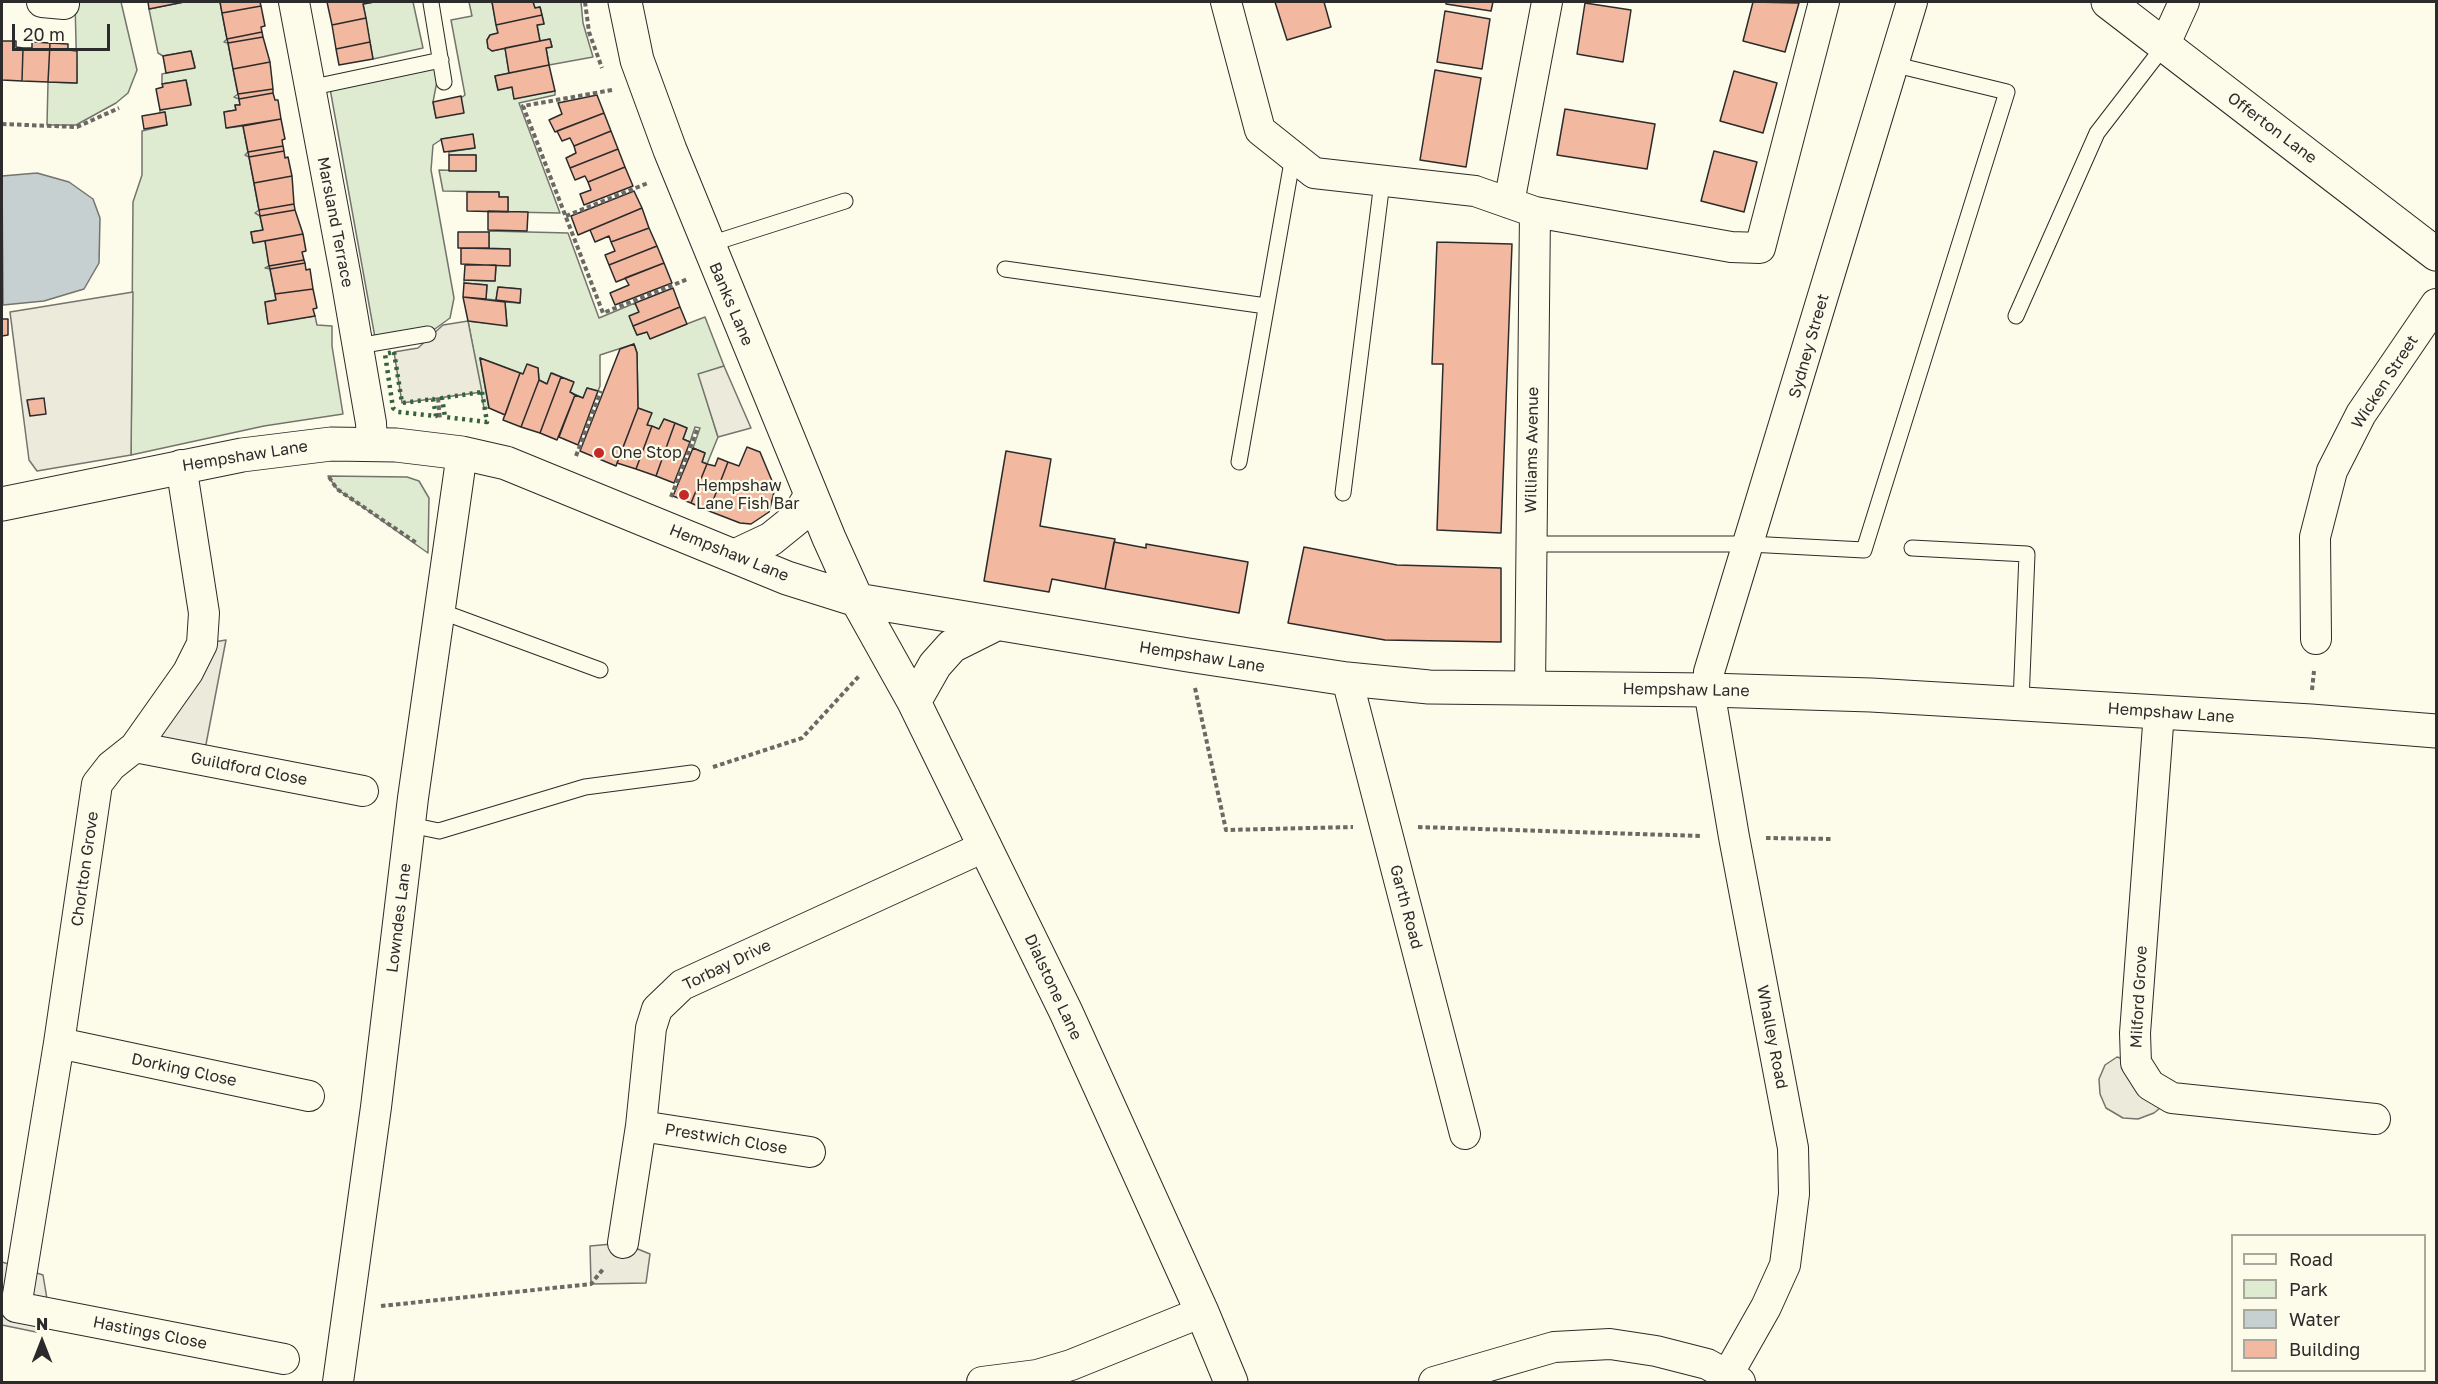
<!DOCTYPE html>
<html>
<head>
<meta charset="utf-8">
<style>
  body { margin:0 }
  #map { position:relative; width:2438px; height:1384px; overflow:hidden; background:#fdfbea; font-family:"Golos Text",sans-serif }
  canvas { display:block }
  .frame { position:absolute; inset:0; border:3px solid #2b2b2b; pointer-events:none }
  .legend { position:absolute; left:2231px; top:1234px; width:195px; height:138px; box-sizing:border-box; background:#fdfbea; border:2px solid #a9a89e; margin:0; padding:8px 10px; list-style:none; font-size:18px; color:#2b2b2b }
  .legend li { display:flex; align-items:center; gap:12px; height:30px }
  .legend b { width:30px; border:2px solid #a9a89e }
  .north { position:absolute; left:12px; top:1312px; width:60px; height:60px; -webkit-text-stroke:4px #fdfbea; paint-order:stroke; rotate:0deg; font-size:16px; font-weight:700; line-height:24px; text-align:center; color:#2b2b2b }
  .north::after { content:''; display:block; margin:auto; width:21px; height:27px; background:#2b2b2b; clip-path:polygon(50% 0,100% 100%,50% 72%,0 100%) }
  .scale { position:absolute; left:12px; top:24px; width:98px; height:27px; box-sizing:border-box; border:3px solid #2b2b2b; border-top:0; padding-left:8px; font-size:18px; line-height:21px; white-space:nowrap; color:#2b2b2b; -webkit-text-stroke:4px #fdfbea; paint-order:stroke }
</style>
</head>
<body>
<div id="map">
<canvas width="2438" height="1384"></canvas>
<div class="frame"></div>
<ul class="legend">
<li><b style="height:8px;background:#fdfbea"></b>Road</li>
<li><b style="height:16px;background:#deebd1"></b>Park</li>
<li><b style="height:16px;background:#c7d0d0"></b>Water</li>
<li><b style="height:16px;background:#f2b8a0"></b>Building</li>
</ul>
<div class="north">N</div>
<div class="scale">20 m</div>
</div>
<script>
const c = document.querySelector('canvas').getContext('2d');
c.lineJoin = 'round';
function fill(path, color) { c.fillStyle = color; c.fill(path, 'evenodd'); }
const toPath = rows => new Path2D(rows.map(r => 'M' + r).join(''));
function strokePath(path, color, width, dash) { c.strokeStyle = color; c.lineWidth = width; c.lineCap = dash ? 'butt' : 'round'; c.setLineDash(dash || []); c.stroke(path); }
function label(font, color, halo, rows, align = 'center') {
  c.font = font + ' "Golos Text",sans-serif'; c.lineWidth = 4.5; c.setLineDash([]); c.textBaseline = 'middle'; c.strokeStyle = halo; c.fillStyle = color; for (const [text, x, y, turn = 0] of rows) {
    c.save(); c.translate(x, y); c.rotate((+turn || 0) * Math.PI / 180); c.textAlign = isNaN(turn) ? turn : align; if (halo) c.strokeText(text, 0, 0); c.fillText(text, 0, 0); c.restore();
  }
}
const green = toPath([
  [75,2,121,2,137,70,128,93,116,103,76,125,47,125,48,82,77,83,75,2],
  [184,2,220,2,227,39,224,42,228,43,238,94,234,97,239,99,240,105,235,105,236,110,224,112,227,128,243,126,248,152,245,155,249,157,259,210,255,213,260,216,263,230,251,232,253,242,265,241,269,266,265,268,270,269,276,300,265,302,268,323,315,316,317,325,332,326,332,346,343,414,264,426,131,455,133,202,142,175,142,131,167,125,165,112,160,113,160,110,191,104,186,80,162,84,162,74,195,67,191,51,163,56,158,53,149,9,184,2],
  [374,2,413,2,423,48,373,59,363,4,374,2],
  [469,2,492,2,498,33,490,35,487,40,488,48,492,51,505,48,509,73,495,76,498,90,512,87,514,98,555,91,555,95,519,103,560,213,508,212,508,197,499,197,499,192,443,191,439,170,476,171,476,155,449,155,449,152,475,148,473,135,442,139,433,145,431,170,454,298,450,318,428,334,376,343,329,83,441,60,433,102,436,117,465,95,451,20,472,16,469,2],
  [533,2,581,2,583,23,593,57,549,65,546,48,552,47,550,39,540,41,537,25,544,24,540,7,535,8,533,2],
  [489,231,568,233,599,318,635,303,639,312,633,326,637,335,647,332,650,338,705,317,724,366,699,375,718,437,707,464,702,462,705,453,693,448,700,428,695,427,690,442,683,439,687,428,664,419,659,429,647,425,651,413,638,408,637,353,634,344,600,355,600,386,598,391,587,388,583,398,570,392,573,382,552,373,547,384,539,380,538,368,523,374,480,358,489,408,484,408,468,321,507,325,505,302,520,303,520,289,498,287,496,300,486,299,487,285,464,283,464,280,495,281,496,265,510,265,510,249,489,248,489,231],
  [328,476,407,477,419,481,429,498,428,553,337,489,328,476]
]);
fill(green, '#deebd1');
strokePath(green, '#74746e', 1.5);
const parking = toPath([
  [133,292,131,455,37,471,29,460,10,312,133,292],
  [468,321,482,392,402,403,394,352,418,348,443,325,468,321],
  [724,366,751,428,718,437,698,374,724,366],
  [226,640,203,760,135,747,202,644,226,640],
  [2117,1057,2136,1063,2172,1098,2154,1113,2138,1119,2123,1118,2106,1108,2100,1094,2099,1079,2105,1065,2117,1057],
  [623,1243,650,1254,646,1283,591,1284,590,1246,623,1243],
  [2,1262,43,1275,47,1299,45,1313,36,1332,2,1325,2,1262]
]);
fill(parking, '#eceadb');
strokePath(parking, '#74746e', 1.5);
const water = toPath([
  [37,173,69,182,93,199,100,218,99,263,84,289,44,301,3,305,2,176,37,173]
]);
fill(water, '#c7d0d0');
strokePath(water, '#74746e', 1.5);
const building = toPath([
  [148,2,184,2,149,9,148,2],
  [220,2,260,2,261,6,222,13,220,2],
  [327,2,374,2,363,4,366,18,332,25,327,2],
  [492,2,533,2,535,8,540,7,542,15,496,25,492,2],
  [1275,2,1324,2,1331,27,1287,40,1275,2],
  [1446,2,1493,2,1491,11,1446,4,1446,2],
  [1753,2,1799,3,1785,52,1743,41,1753,2],
  [1585,3,1631,10,1623,62,1577,54,1585,3],
  [261,6,265,26,261,27,262,32,227,39,222,13,261,6],
  [1445,11,1490,19,1482,69,1437,62,1445,11],
  [542,15,544,24,537,25,540,41,492,51,488,48,487,40,490,35,498,33,496,25,542,15],
  [366,18,370,42,336,49,332,25,366,18],
  [262,32,263,37,228,43,227,39,262,32],
  [263,37,270,62,233,69,228,43,263,37],
  [550,39,552,47,546,48,549,65,509,73,505,48,550,39],
  [2,41,16,41,16,47,23,48,22,81,2,80,2,41],
  [32,42,50,43,48,82,22,81,23,48,32,48,32,42],
  [370,42,373,59,339,65,336,49,370,42],
  [50,43,68,44,68,50,77,51,77,83,48,82,50,43],
  [191,51,195,68,166,73,163,56,191,51],
  [270,62,273,89,238,94,233,69,270,62],
  [549,65,555,91,514,99,512,87,498,90,495,76,549,65],
  [1435,70,1481,78,1466,167,1420,160,1435,70],
  [1734,71,1777,83,1763,133,1720,121,1734,71],
  [186,80,191,105,160,110,156,89,163,87,162,84,186,80],
  [273,89,273,93,239,99,238,94,273,89],
  [273,93,275,100,278,100,281,119,226,128,224,112,236,110,235,105,240,105,239,99,273,93],
  [597,95,604,113,555,132,549,120,562,114,558,103,597,95],
  [461,96,464,113,436,118,433,102,461,96],
  [1565,109,1655,124,1647,169,1557,155,1565,109],
  [165,112,167,125,144,129,142,116,165,112],
  [604,113,611,131,574,146,570,138,562,141,557,131,604,113],
  [281,119,285,139,282,140,283,146,248,152,243,126,281,119],
  [611,131,618,149,570,168,566,158,576,153,574,146,611,131],
  [473,134,475,148,444,152,441,139,473,134],
  [283,146,284,151,249,157,248,152,283,146],
  [618,149,625,167,588,182,585,176,575,180,570,168,618,149],
  [284,151,285,158,288,157,292,176,254,183,249,157,284,151],
  [1714,151,1757,162,1744,212,1701,201,1714,151],
  [449,155,476,155,476,171,449,171,449,155],
  [625,167,633,186,584,205,580,194,591,190,588,182,625,167],
  [292,176,294,204,259,210,254,183,292,176],
  [634,191,642,208,578,235,571,216,634,191],
  [467,192,499,192,499,197,508,197,508,212,467,211,467,192],
  [294,204,295,210,260,216,259,210,294,204],
  [642,208,649,228,611,242,609,236,595,242,590,230,642,208],
  [295,210,303,234,253,243,251,232,263,230,260,216,295,210],
  [488,211,528,212,527,231,488,230,488,211],
  [649,228,657,246,609,265,605,255,615,251,611,242,649,228],
  [458,232,489,232,489,248,458,248,458,232],
  [303,234,306,251,302,252,304,260,269,266,265,241,303,234],
  [1437,242,1512,244,1501,533,1437,530,1443,364,1432,364,1437,242],
  [657,246,664,263,616,282,609,265,657,246],
  [461,248,510,249,510,266,461,264,461,248],
  [304,260,305,263,270,269,269,266,304,260],
  [305,263,306,270,310,269,313,289,275,294,270,269,305,263],
  [664,263,672,283,615,305,610,293,629,285,625,278,664,263],
  [465,265,496,265,495,281,464,280,465,265],
  [464,283,487,285,486,299,463,297,464,283],
  [498,287,521,289,520,303,496,300,498,287],
  [673,288,680,307,633,326,629,316,639,312,635,303,673,288],
  [313,289,317,308,313,309,315,316,268,324,265,302,276,300,275,294,313,289],
  [463,297,505,302,507,326,468,321,463,297],
  [680,307,687,324,650,339,647,332,637,335,633,326,680,307],
  [2,319,8,319,8,335,2,336,2,319],
  [634,344,637,353,638,408,616,466,580,451,620,349,634,344],
  [480,358,520,373,505,415,489,408,480,358],
  [527,364,538,368,539,380,521,427,503,420,520,373,523,374,527,364],
  [551,373,561,377,540,433,521,427,539,380,547,384,551,373],
  [561,377,574,382,570,392,575,395,557,440,540,433,561,377],
  [587,388,598,391,578,445,559,437,575,395,583,398,587,388],
  [44,398,46,414,30,416,27,400,44,398],
  [638,408,652,413,647,425,652,426,636,469,617,463,638,408],
  [664,419,675,423,656,476,636,469,652,426,659,429,664,419],
  [675,423,687,428,683,439,690,442,674,483,656,476,675,423],
  [747,447,760,452,775,488,769,512,751,524,740,523,709,511,728,462,739,466,747,447],
  [693,448,705,453,702,462,707,464,691,503,673,496,693,448],
  [1006,451,1051,459,1040,526,1115,539,1105,589,1052,579,1049,592,984,581,1006,451],
  [718,458,728,462,709,511,691,503,707,464,715,466,718,458],
  [1114,542,1146,548,1146,544,1248,562,1239,613,1105,589,1114,542],
  [1304,547,1397,565,1501,568,1501,642,1385,640,1288,623,1304,547]
]);
fill(building, '#f2b8a0');
strokePath(building, '#2b2b2b', 1.5);
const lane = toPath([
  [431,3,444,82],
  [309,88,441,60],
  [707,245,845,201],
  [1005,269,1266,306],
  [2016,316,2097,133,2164,46],
  [358,346,428,334],
  [1239,462,1293,156],
  [1343,493,1382,182],
  [1531,544,1749,544,1864,550,2007,92,1892,64],
  [1912,548,2027,554,2021,702],
  [440,611,600,670],
  [410,825,439,831,585,787,692,773]
]);
const street = toPath([
  [42,2,64,4],
  [294,2,346,278,371,423,372,443],
  [1226,2,1260,130,1314,173,1475,191,1535,212,1731,247,1760,248,1824,2],
  [2164,46,2184,2],
  [1509,203,1547,2],
  [181,465,204,613,202,644,188,672,135,747,111,766,97,784,59,1043,16,1307,284,1359],
  [2316,639,2315,537,2332,471,2361,414,2436,304],
  [1347,679,1465,1134],
  [1530,689,1535,212],
  [2159,712,2135,1033,2136,1063,2150,1085,2172,1098,2375,1119],
  [135,747,363,791],
  [59,1043,309,1096],
  [641,1126,810,1152],
  [623,1243,641,1126,651,1028,657,1009,682,985,986,846],
  [1728,1374,1766,1307,1785,1265,1794,1194,1793,1148,1734,837,1709,690,1709,672,1912,2],
  [338,1382,376,1107,413,798,462,453],
  [982,1382,1037,1375,1071,1365,1202,1312],
  [1434,1382,1554,1347,1610,1344,1656,1351,1707,1364,1740,1382]
]);
const secondary = toPath([
  [625,2,637,60,670,150,829,538,857,600,914,702,1066,1012,1202,1312,1231,1382],
  [2,504,242,455,331,444,396,445,462,453,506,463,787,578,857,600,1188,655,1347,679,1429,687,1709,690,1871,695,2311,721,2436,731],
  [737,555,771,539,797,518,811,495],
  [914,702,935,665,952,646,996,624]
]);
const primary = toPath([
  [2108,2,2436,254]
]);
strokePath(lane, '#2b2b2b', 17);
strokePath(street, '#2b2b2b', 32);
strokePath(secondary, '#2b2b2b', 35);
strokePath(primary, '#2b2b2b', 35);
strokePath(toPath([
  [585,2,589,32,602,68],
  [612,90,523,106,603,313,688,279],
  [2,124,77,127,119,108],
  [566,216,648,183],
  [438,398,440,419],
  [576,456,601,391],
  [329,477,337,489,418,544],
  [671,497,697,430],
  [1195,688,1226,830,1353,827],
  [2312,690,2314,671],
  [713,767,802,738,860,675],
  [1418,827,1701,836],
  [1766,838,1832,839],
  [381,1306,591,1284,604,1268]
]), '#6a6964', 4, [4.5, 3]);
strokePath(lane, '#fdfbea', 15);
strokePath(street, '#fdfbea', 30);
strokePath(secondary, '#fdfbea', 33);
strokePath(primary, '#fdfbea', 33);
strokePath(toPath([
  [394,352,402,403,433,399,436,416,398,412,393,408,385,354,394,352],
  [482,392,487,422,445,417,442,398,482,392]
]), '#34623c', 4.5, [3, 4.5]);
for (const [x, y, r, color] of [
  [599,453,6,"#c62828"],
  [684,495,6,"#c62828"]
]) { const dot = new Path2D(); dot.arc(x, y, r, 0, 2 * Math.PI); c.fillStyle = color; c.fill(dot); strokePath(dot, '#fdfbea', 2); }
label('16px', '#2b2b2b', '#fdfbea', [
  ["Offerton Lane",2272,128,37],
  ["Marsland Terrace",335,222,79],
  ["Banks Lane",731,304,67],
  ["Sydney Street",1809,346,-74],
  ["Wicken Street",2385,382,-57],
  ["Williams Avenue",1532,450,-89],
  ["Hempshaw Lane",245,456,-9],
  ["Hempshaw Lane",729,553,22],
  ["Hempshaw Lane",1202,657,9],
  ["Hempshaw Lane",1686,690,1],
  ["Hempshaw Lane",2171,713,4],
  ["Guildford Close",249,769,11],
  ["Chorlton Grove",85,869,-82],
  ["Garth Road",1406,907,75],
  ["Lowndes Lane",399,918,-83],
  ["Torbay Drive",727,965,-26],
  ["Dialstone Lane",1053,987,65],
  ["Milford Grove",2139,997,-87],
  ["Whalley Road",1772,1037,79],
  ["Dorking Close",184,1070,12],
  ["Prestwich Close",726,1139,9],
  ["Hastings Close",150,1333,11]
]);
label('16px', '#2b2b2b', '#fdfbea', [
  ["One Stop",611,453],
  ["Hempshaw",696,486],
  ["Lane Fish Bar",696,504]
], 'left');
</script>
</body>
</html>
